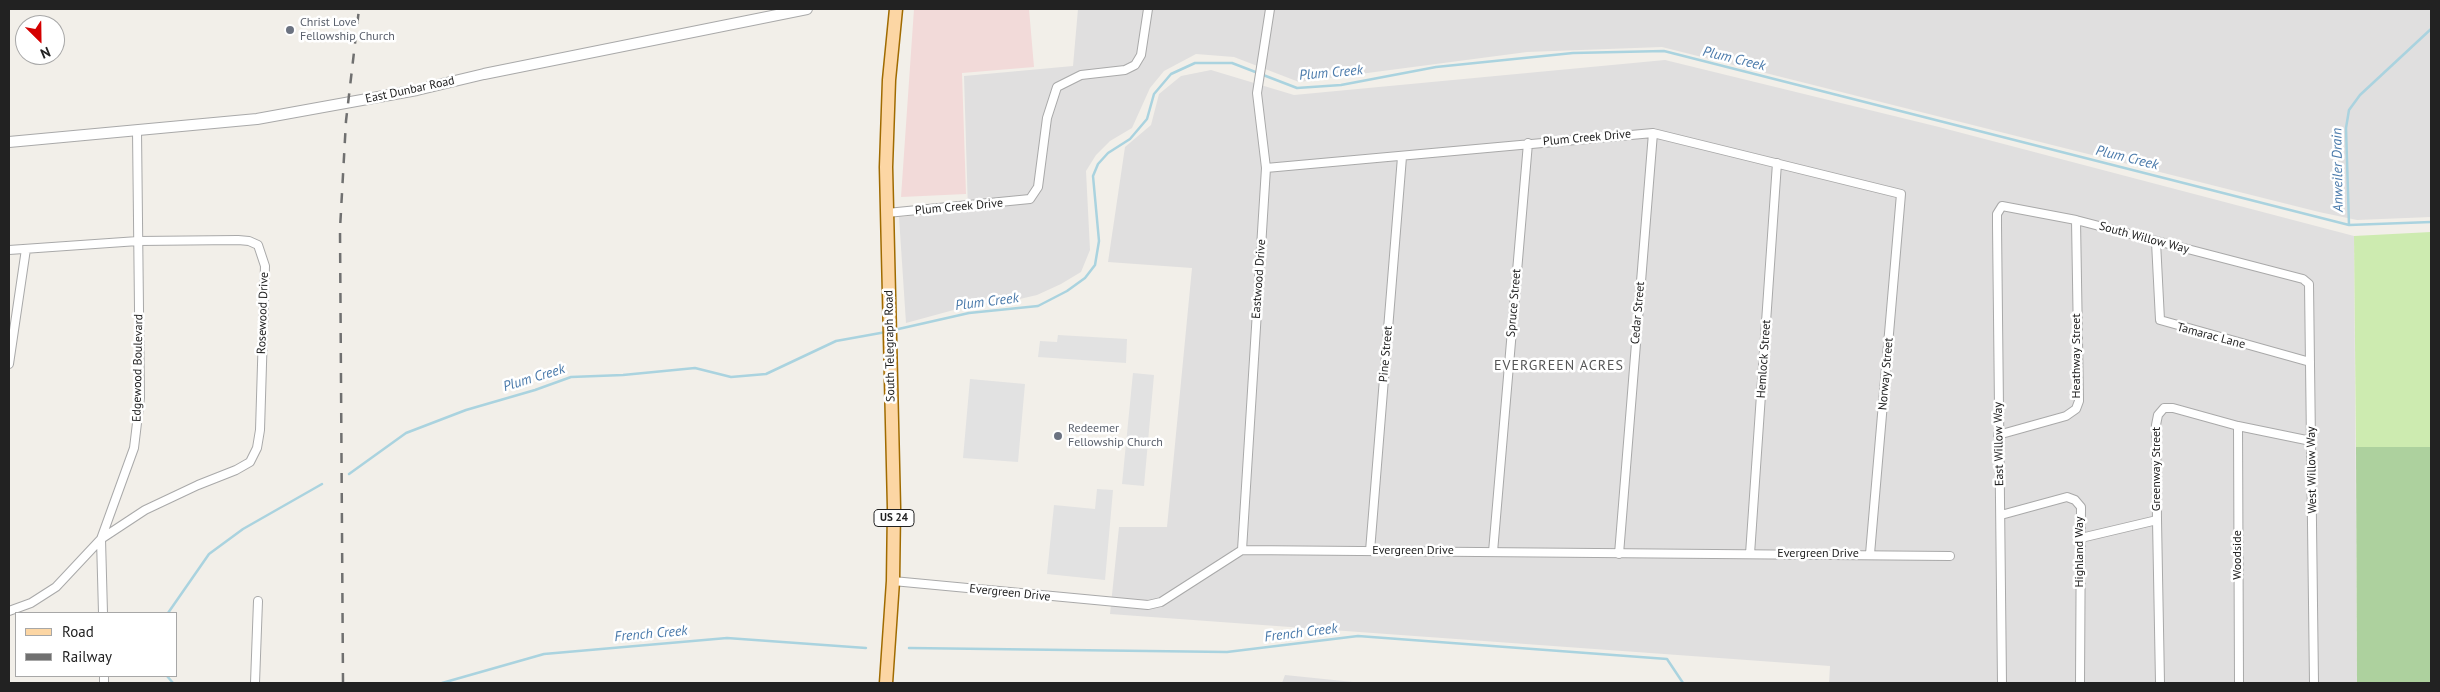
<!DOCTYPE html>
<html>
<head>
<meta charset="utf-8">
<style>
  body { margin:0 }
  #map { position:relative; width:2440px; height:692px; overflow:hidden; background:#f2efe9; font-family:"PT Sans",sans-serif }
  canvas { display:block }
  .frame { position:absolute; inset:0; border:10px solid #222; pointer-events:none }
  .legend { position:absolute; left:15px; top:612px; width:162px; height:65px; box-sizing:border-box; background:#fff; border:1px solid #a7a7a7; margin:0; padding:6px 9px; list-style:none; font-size:15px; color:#222 }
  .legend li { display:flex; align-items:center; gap:10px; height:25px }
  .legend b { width:25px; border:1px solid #a7a7a7 }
  .north { position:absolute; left:15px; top:15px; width:50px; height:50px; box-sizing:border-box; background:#fff; border:1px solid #a7a7a7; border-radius:50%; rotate:157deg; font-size:14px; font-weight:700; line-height:20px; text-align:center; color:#222 }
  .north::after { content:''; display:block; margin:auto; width:18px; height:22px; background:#d40000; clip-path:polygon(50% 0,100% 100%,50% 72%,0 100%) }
</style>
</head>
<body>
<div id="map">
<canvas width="2440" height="692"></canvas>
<div class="frame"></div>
<ul class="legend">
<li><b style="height:6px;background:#fcd6a4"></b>Road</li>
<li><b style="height:6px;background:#707070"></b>Railway</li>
</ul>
<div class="north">N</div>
</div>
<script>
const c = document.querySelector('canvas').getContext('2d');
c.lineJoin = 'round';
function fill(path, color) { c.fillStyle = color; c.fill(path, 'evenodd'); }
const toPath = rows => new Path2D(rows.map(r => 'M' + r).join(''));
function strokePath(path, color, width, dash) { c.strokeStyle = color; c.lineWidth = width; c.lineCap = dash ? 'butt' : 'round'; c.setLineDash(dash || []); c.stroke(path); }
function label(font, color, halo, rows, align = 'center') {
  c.font = font + ' "PT Sans",sans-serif'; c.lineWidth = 5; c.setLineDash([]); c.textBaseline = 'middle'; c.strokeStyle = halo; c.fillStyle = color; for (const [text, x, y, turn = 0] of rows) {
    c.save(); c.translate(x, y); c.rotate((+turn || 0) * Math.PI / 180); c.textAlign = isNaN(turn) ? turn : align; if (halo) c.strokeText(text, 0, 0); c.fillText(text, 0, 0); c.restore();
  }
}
fill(toPath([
  [1078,9,2431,9,2431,217,2357,220,2319,212,1662,47,1527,52,1299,82,1234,57,1196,54,1164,71,1150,88,1132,128,1110,141,1096,155,1086,171,1090,250,1081,272,1061,284,1037,295,1011,301,961,308,906,323,899,217,968,211,964,76,1073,66],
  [1665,60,1939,127,2354,236,2357,683,1829,683,1830,666,1110,614,1119,527,1167,527,1192,268,1108,262,1125,147,1151,125,1159,94,1181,76,1211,70,1294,95],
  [1285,675,1363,683,1282,683]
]), '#e0dfdf');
fill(toPath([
  [914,9,1029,9,1034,67,962,73,966,194,901,197]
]), '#f2dad9');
fill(toPath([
  [2431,232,2431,447,2356,447,2354,236]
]), '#cdebb0');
fill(toPath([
  [2356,447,2431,447,2431,683,2357,683]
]), '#add19e');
fill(toPath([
  [1058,335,1127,339,1126,363,1038,357,1040,341,1057,342],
  [1133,373,1154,375,1144,486,1122,484],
  [970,379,1025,384,1018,462,963,458],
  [1097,489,1113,490,1105,580,1047,574,1054,505,1095,509]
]), '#e2e2e2');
strokePath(toPath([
  [2349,225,2346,128,2349,110,2360,95,2431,29],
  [894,330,969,313,1038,306,1067,291,1085,278,1095,265,1099,241,1093,176,1098,164,1108,153,1130,139,1147,119,1154,94,1171,74,1195,63,1232,63,1297,88,1341,85,1436,67,1573,53,1664,51,2349,225,2431,222],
  [349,474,406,433,466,410,535,390,571,377,623,375,695,368,731,377,766,374,836,341,886,332],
  [168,613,209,554,243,529,322,484],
  [909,648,1227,652,1358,636,1667,659,1683,683],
  [167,676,173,683],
  [442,683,544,654,727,638,866,648]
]), '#aad3df', 2.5);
const minor = toPath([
  [1266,168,1653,133,1901,194,1870,554],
  [887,213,1030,199,1038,187,1047,118,1057,87,1081,75,1125,70,1135,65,1141,55,1148,9],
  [2156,242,2160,320,2310,362],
  [9,250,138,241,238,240,249,241,258,245,265,266,260,430,257,448,250,462,236,470,198,485,145,510,101,539,103,613],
  [9,364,26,249],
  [2238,426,2239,683],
  [1998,435,2066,416,2076,409,2079,401,2076,220],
  [2001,515,2067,497,2075,500,2081,507,2080,683],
  [2081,538,2157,520],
  [1242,550,1266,168,1257,93,1270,9],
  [1370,551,1402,157],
  [1493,552,1528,143],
  [1619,554,1653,133],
  [1750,554,1777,163],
  [893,581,1148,605,1161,602,1242,550,1950,556],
  [9,611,31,603,56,587,101,539,134,448,140,398,137,131],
  [104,683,104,676],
  [255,683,258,601],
  [2002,683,1997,225,1997,214,2002,206,2076,220,2303,279,2309,284,2314,683],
  [2160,683,2157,520,2156,425,2158,415,2164,408,2173,408,2238,426,2311,441]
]);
const tertiary = toPath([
  [9,142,257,119,417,90,484,74,807,9]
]);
const primary = toPath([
  [886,683,893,581,894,508,886,167,889,80,896,9]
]);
strokePath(minor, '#a9a9a9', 10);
strokePath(tertiary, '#a9a9a9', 12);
strokePath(primary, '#a06b00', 15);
strokePath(minor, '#fff', 8);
strokePath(tertiary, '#fff', 10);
strokePath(primary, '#fcd6a4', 12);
strokePath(toPath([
  [343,683,340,229,346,121,359,9]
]), '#707070', 2.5, [10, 10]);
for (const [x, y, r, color] of [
  [290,30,5,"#6b7280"],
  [1058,436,5,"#6b7280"]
]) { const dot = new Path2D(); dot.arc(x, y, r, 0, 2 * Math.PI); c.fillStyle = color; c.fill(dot); strokePath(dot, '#fff', 2); }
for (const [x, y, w] of [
  [894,518,40]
]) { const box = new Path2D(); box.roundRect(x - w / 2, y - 8.5, w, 17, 4); c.fillStyle = '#fff'; c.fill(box); strokePath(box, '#222', 1); }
label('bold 11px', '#222', null, [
  ["US 24",894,518]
]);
label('12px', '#5b616d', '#fff', [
  ["Christ Love",300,23],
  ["Fellowship Church",300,37],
  ["Redeemer",1068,429],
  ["Fellowship Church",1068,443]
], 'left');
label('12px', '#222', '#fff', [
  ["East Dunbar Road",410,90,-12],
  ["Plum Creek Drive",1587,138,-5],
  ["Plum Creek Drive",959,207,-5],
  ["South Willow Way",2144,238,15],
  ["Eastwood Drive",1259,279,-86],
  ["Spruce Street",1514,303,-85],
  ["Rosewood Drive",263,313,-88],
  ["Cedar Street",1638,313,-85],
  ["Tamarac Lane",2211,336,15],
  ["South Telegraph Road",890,346,-91],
  ["Pine Street",1386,354,-85],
  ["Heathway Street",2077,356,-90],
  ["Hemlock Street",1764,359,-86],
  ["Edgewood Boulevard",138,368,-89],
  ["Norway Street",1886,374,-85],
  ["East Willow Way",1999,444,-91],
  ["Greenway Street",2157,469,-90],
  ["West Willow Way",2312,470,-91],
  ["Evergreen Drive",1413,551],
  ["Highland Way",2080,552,-90],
  ["Evergreen Drive",1818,554],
  ["Woodside",2238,555,-90],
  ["Evergreen Drive",1010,593,6]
]);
label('italic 14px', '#4a7aab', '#fff', [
  ["Plum Creek",1734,59,14],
  ["Plum Creek",1331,73,-5],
  ["Plum Creek",2127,158,14],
  ["Anweiler Drain",2338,170,-91],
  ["Plum Creek",987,302,-7],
  ["Plum Creek",534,378,-17],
  ["French Creek",1301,633,-7],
  ["French Creek",651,634,-5]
]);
c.letterSpacing = '1px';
label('14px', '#555', '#fff', [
  ["EVERGREEN ACRES",1559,366]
]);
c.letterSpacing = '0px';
</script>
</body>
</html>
